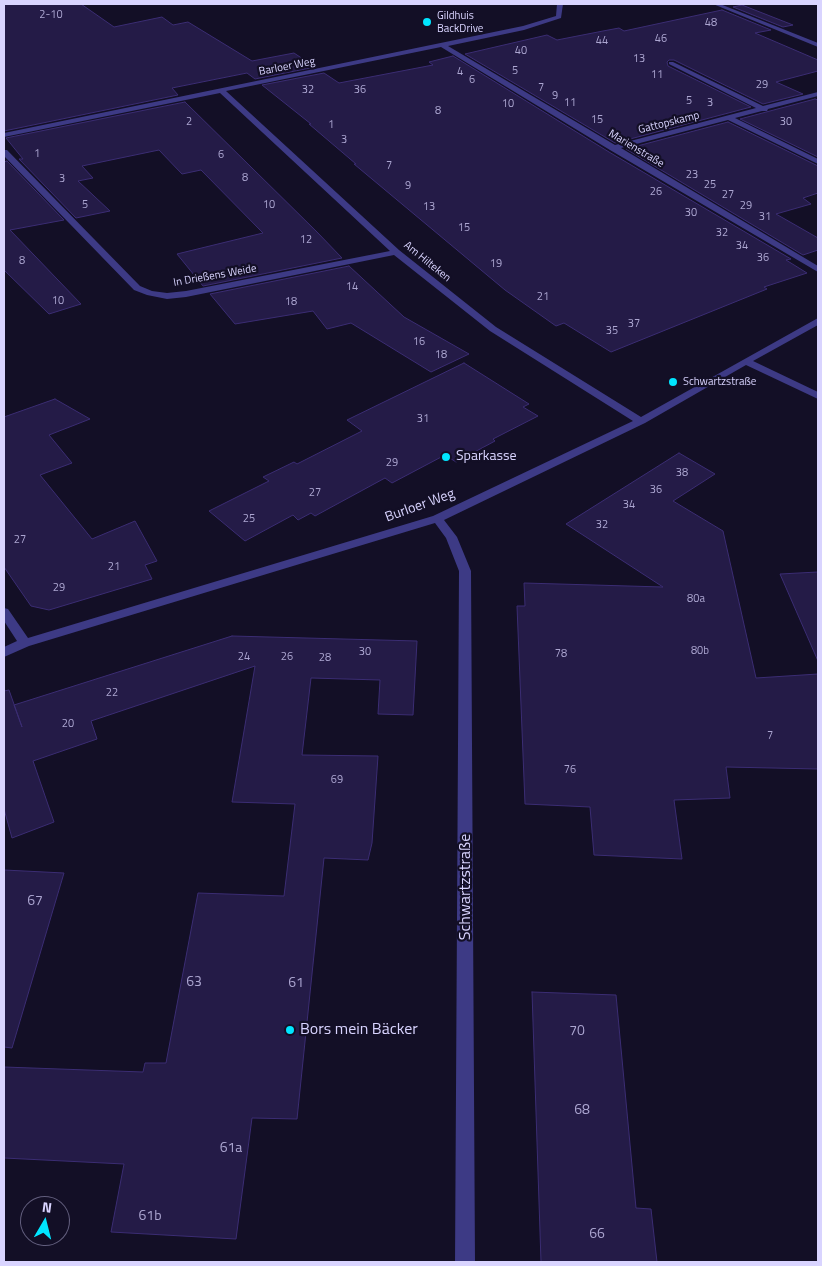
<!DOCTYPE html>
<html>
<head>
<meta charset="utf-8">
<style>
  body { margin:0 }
  #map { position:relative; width:822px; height:1266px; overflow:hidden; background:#130f26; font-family:"Titillium Web",sans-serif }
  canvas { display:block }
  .frame { position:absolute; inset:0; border:5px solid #d9d4ff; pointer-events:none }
  .north { position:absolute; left:20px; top:1196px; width:50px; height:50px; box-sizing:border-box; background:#130f26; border:1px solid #625e7d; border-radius:50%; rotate:8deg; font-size:14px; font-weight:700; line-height:20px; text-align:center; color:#d9d4ff }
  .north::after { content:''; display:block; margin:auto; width:18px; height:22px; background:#00e5ff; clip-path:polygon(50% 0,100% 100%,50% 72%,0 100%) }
</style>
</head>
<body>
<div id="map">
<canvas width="822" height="1266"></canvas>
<div class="frame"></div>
<div class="north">N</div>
</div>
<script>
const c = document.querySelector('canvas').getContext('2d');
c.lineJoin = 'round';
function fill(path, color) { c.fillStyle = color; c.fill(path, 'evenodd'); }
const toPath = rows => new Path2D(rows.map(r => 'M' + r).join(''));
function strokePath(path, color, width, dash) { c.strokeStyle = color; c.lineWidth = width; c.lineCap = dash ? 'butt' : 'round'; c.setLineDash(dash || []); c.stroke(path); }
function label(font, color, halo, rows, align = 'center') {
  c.font = font + ' "Titillium Web",sans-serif'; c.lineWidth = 4.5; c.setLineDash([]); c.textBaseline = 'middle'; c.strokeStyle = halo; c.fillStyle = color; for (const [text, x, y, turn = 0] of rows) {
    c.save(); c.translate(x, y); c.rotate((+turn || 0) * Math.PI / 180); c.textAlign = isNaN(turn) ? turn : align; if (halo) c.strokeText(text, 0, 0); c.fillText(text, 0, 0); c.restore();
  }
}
const building = toPath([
  [4,4,81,4,114,27,162,17,173,25,188,22,252,61,294,53,315,67,255,79,247,73,172,88,178,95,4,131,4,4],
  [742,5,793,25,783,27,733,7,742,5],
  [722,10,771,30,755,33,818,60,818,71,776,82,803,94,763,104,674,60,669,60,667,62,668,66,751,107,615,143,465,54,547,35,557,40,603,31,619,28,624,31,722,10],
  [453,56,609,152,791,259,786,260,807,273,764,287,767,289,611,352,564,323,556,326,505,290,354,164,356,164,309,124,311,124,262,85,324,73,339,83,433,65,429,62,453,56],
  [815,99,818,100,818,157,740,119,815,99],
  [185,102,317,232,342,258,203,286,177,254,263,233,201,170,182,174,159,150,82,166,93,178,78,181,110,211,76,218,19,159,23,159,6,138,185,102],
  [728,122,818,166,818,193,803,198,811,204,776,214,818,238,818,250,803,255,626,149,728,122],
  [7,161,64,220,10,230,81,304,49,314,4,270,4,162,7,161],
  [349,266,404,317,469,354,431,372,351,323,327,329,313,311,235,324,210,294,349,266],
  [464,363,529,404,523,407,538,416,493,439,495,441,456,462,445,455,392,483,385,478,315,516,311,513,298,520,293,515,245,541,209,511,269,481,263,477,294,462,297,464,362,431,347,420,464,363],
  [55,399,90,419,49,435,72,463,40,475,92,539,135,521,157,561,145,565,152,579,49,610,31,606,4,567,4,417,55,399],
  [679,453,715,474,673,501,723,531,756,678,818,674,818,769,726,767,730,798,674,800,682,859,594,855,590,807,525,804,517,606,525,606,524,583,663,587,566,524,679,453],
  [818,572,818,661,780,574,818,572],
  [232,636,417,641,413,715,378,714,380,680,311,678,302,755,378,756,372,843,368,860,324,858,297,1119,252,1118,236,1239,111,1232,124,1164,4,1158,4,1067,143,1072,145,1063,166,1063,198,893,284,896,295,804,232,802,255,666,91,721,97,739,33,761,54,822,12,838,4,809,4,691,9,690,22,727,14,705,232,636],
  [4,870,64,873,12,1048,4,1047,4,870],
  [532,992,616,995,636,1208,651,1209,657,1262,541,1262,532,992]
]);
fill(building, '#241b47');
strokePath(building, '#3b2d73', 1);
fill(toPath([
  [557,4,563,4,561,18,524,30,448,46,615,145,756,108,669,64,669,62,673,62,763,106,818,92,818,96,768,109,767,111,762,111,735,118,818,159,818,164,728,120,621,148,818,266,818,272,610,150,441,47,226,91,399,250,496,327,641,417,818,318,818,325,753,361,818,392,818,399,746,365,645,423,444,520,457,537,471,571,475,1262,455,1262,459,571,446,538,435,523,29,646,4,657,4,647,17,641,4,621,4,608,8,609,28,638,433,516,633,421,490,331,394,255,186,297,167,299,147,295,134,290,4,156,4,150,7,150,140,286,152,291,167,293,186,291,390,251,220,93,4,137,4,133,523,26,556,16,557,4],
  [713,4,720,4,818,43,818,47,713,4]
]), '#3d3a85');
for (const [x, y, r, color] of [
  [427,22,5,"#00e5ff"],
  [673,382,5,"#00e5ff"],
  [446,457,5,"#00e5ff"],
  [290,1030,5,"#00e5ff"]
]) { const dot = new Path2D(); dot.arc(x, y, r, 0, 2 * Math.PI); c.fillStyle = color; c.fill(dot); strokePath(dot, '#130f26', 2); }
label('11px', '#aca6d1', null, [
  ["2-10",51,15],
  ["48",711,23],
  ["46",661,39],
  ["44",602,41],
  ["40",521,51],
  ["13",639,59],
  ["5",515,71],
  ["4",460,72],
  ["11",657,75],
  ["6",472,80],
  ["29",762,85],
  ["7",541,88],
  ["32",308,90],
  ["36",360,90],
  ["9",555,96],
  ["5",689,101],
  ["11",570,103],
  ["3",710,103],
  ["10",508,104],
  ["8",438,111],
  ["15",597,120],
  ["2",189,122],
  ["30",786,122],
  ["1",331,125],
  ["3",344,140],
  ["1",37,154],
  ["6",221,155],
  ["7",389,166],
  ["23",692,175],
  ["8",245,178],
  ["3",62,179],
  ["25",710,185],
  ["9",408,186],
  ["26",656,192],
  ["27",728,195],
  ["5",85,205],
  ["10",269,205],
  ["29",746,206],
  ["13",429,207],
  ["30",691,213],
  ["31",765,217],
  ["15",464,228],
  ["32",722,233],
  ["12",306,240],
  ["34",742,246],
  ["36",763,258],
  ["8",22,261],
  ["19",496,264],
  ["14",352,287],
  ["21",543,297],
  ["10",58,301],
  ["18",291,302],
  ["37",634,324],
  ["35",612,331],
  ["16",419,342],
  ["18",441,355],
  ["31",423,419],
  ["29",392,463],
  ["38",682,473],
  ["36",656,490],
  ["27",315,493],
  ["34",629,505],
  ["25",249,519],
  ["32",602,525],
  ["27",20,540],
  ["21",114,567],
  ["29",59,588],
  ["80a",696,599],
  ["80b",700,651],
  ["30",365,652],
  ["78",561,654],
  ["24",244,657],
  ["26",287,657],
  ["28",325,658],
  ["22",112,693],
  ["20",68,724],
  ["7",770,736],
  ["76",570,770],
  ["69",337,780]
]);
label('11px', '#d9d4ff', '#130f26', [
  ["Gildhuis",437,16],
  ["BackDrive",437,29],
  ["Schwartzstraße",683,382]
], 'left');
label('11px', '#d9d4ff', '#130f26', [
  ["Barloer Weg",287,67,-11],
  ["Gattopskamp",669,123,-14],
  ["Marienstraße",636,149,31],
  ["Am Hilteken",427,262,39],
  ["In Drießens Weide",215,276,-10]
]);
label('14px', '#d9d4ff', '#130f26', [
  ["Sparkasse",456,457]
], 'left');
label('14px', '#d9d4ff', '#130f26', [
  ["Burloer Weg",420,506,-20]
]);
label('14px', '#aca6d1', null, [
  ["67",35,902],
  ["63",194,983],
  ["61",296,984],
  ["70",577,1032],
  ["68",582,1111],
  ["61a",231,1149],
  ["61b",150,1217],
  ["66",597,1235]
]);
label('16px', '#d9d4ff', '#130f26', [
  ["Schwartzstraße",466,887,-90]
]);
label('16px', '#d9d4ff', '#130f26', [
  ["Bors mein Bäcker",300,1030]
], 'left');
</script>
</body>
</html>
